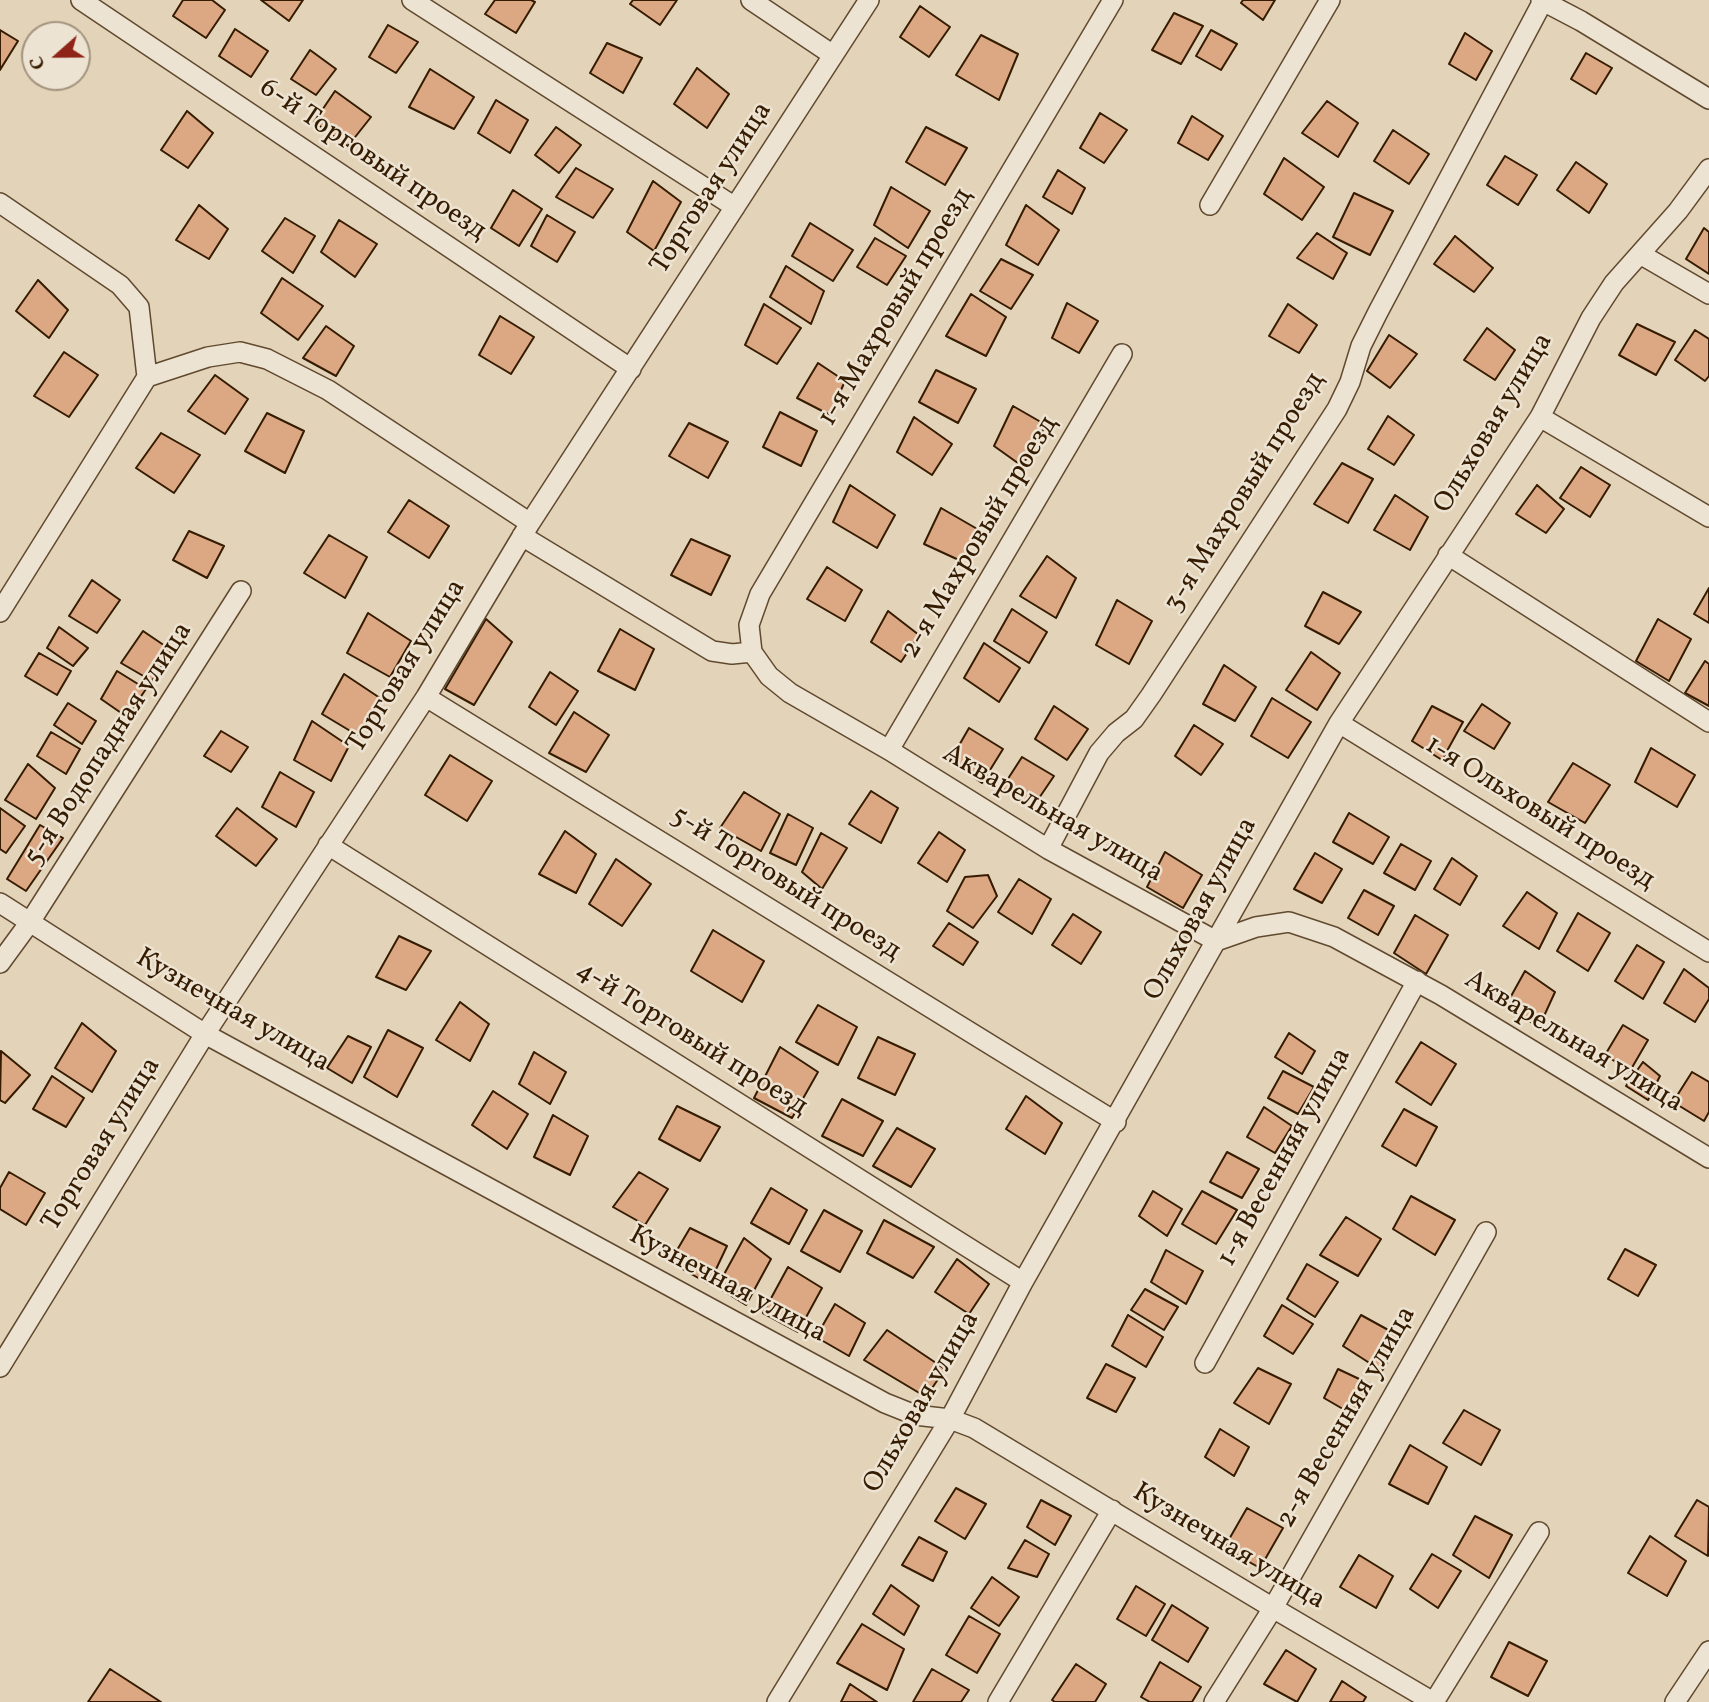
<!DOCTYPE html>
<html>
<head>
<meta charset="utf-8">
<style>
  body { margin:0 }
  #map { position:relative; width:1709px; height:1702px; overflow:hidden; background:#e3d4b9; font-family:Vollkorn,serif }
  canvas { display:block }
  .north { position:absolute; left:21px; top:21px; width:70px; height:70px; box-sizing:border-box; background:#ede3d2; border:2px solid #a3937e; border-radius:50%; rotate:249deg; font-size:19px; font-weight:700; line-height:28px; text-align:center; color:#351b00 }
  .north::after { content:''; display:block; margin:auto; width:24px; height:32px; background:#8f2418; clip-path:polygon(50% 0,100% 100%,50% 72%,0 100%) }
</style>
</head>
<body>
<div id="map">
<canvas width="1709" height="1702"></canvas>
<div class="north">С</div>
</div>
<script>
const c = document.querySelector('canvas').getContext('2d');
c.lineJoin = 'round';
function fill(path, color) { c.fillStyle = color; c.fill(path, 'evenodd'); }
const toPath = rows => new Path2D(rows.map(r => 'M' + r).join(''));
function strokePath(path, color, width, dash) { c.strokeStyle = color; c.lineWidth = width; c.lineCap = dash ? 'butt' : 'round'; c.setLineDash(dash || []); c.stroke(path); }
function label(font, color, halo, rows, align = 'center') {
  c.font = font + ' Vollkorn,serif'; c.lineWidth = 5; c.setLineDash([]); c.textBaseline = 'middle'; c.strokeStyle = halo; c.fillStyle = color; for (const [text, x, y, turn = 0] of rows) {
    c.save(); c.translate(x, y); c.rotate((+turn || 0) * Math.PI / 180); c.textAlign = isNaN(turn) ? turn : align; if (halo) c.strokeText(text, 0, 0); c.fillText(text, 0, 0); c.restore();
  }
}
const building = toPath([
  [183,0,212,0,225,10,206,38,173,16,183,0],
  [261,0,303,0,289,21,261,0],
  [495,0,531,0,535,2,516,33,485,14,495,0],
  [633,0,677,0,660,25,630,4,633,0],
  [1243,0,1275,0,1263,20,1241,3,1243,0],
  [920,6,950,27,929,57,900,37,920,6],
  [1174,13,1203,26,1181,64,1152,50,1174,13],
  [388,25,418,42,396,73,369,57,388,25],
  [235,29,268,51,251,77,219,56,235,29],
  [0,30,18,41,0,70,0,30],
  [1211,30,1237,44,1221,70,1196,56,1211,30],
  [1465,33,1492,51,1476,80,1449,64,1465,33],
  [981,35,1018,54,999,100,956,75,981,35],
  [607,43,642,58,623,93,590,73,607,43],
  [310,50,336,69,316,95,291,79,310,50],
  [1586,53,1612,68,1596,94,1571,79,1586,53],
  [697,68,729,94,707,128,674,104,697,68],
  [430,69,474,97,454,129,409,107,430,69],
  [335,91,371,117,348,146,314,122,335,91],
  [496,100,528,120,510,153,478,133,496,100],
  [1327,101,1358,123,1338,157,1302,133,1327,101],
  [187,111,213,133,188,168,161,150,187,111],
  [1100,113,1127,130,1104,163,1080,148,1100,113],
  [1192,116,1223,136,1208,160,1178,143,1192,116],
  [556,127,581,145,559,173,535,155,556,127],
  [926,127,967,148,945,185,906,162,926,127],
  [1393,130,1429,154,1409,184,1374,161,1393,130],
  [1505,156,1537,175,1518,205,1487,185,1505,156],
  [1284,158,1324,187,1302,220,1264,194,1284,158],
  [1576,162,1607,184,1589,213,1557,190,1576,162],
  [576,168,613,189,593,218,556,197,576,168],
  [1058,170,1085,188,1072,214,1043,197,1058,170],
  [653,181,681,202,654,251,627,232,653,181],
  [891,187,930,211,908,248,874,225,891,187],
  [513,190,542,209,519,246,491,228,513,190],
  [1354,193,1393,211,1370,255,1333,237,1354,193],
  [199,205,228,229,209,259,176,240,199,205],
  [1026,205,1059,230,1038,265,1006,245,1026,205],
  [547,215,575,232,557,262,531,246,547,215],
  [285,218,315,236,293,273,262,251,285,218],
  [339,220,377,244,355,277,321,252,339,220],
  [810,223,853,250,833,281,792,256,810,223],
  [1704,228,1709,232,1709,274,1686,259,1704,228],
  [1317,233,1347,253,1333,279,1297,258,1317,233],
  [1455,236,1493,268,1474,292,1434,264,1455,236],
  [875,238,906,256,887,285,857,267,875,238],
  [1001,259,1033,275,1011,309,980,291,1001,259],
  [786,266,824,291,811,324,770,297,786,266],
  [282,278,323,306,298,340,261,313,282,278],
  [38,280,68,310,49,338,16,311,38,280],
  [971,294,1006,317,986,356,946,336,971,294],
  [1067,303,1098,321,1079,353,1052,338,1067,303],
  [764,304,801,328,777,364,745,345,764,304],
  [1288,304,1317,325,1299,353,1269,336,1288,304],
  [500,316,534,337,511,374,479,355,500,316],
  [1637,324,1675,342,1656,375,1619,355,1637,324],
  [326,326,354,346,336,376,303,358,326,326],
  [1487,328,1515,350,1495,380,1464,360,1487,328],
  [1695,330,1709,339,1709,376,1705,381,1675,360,1695,330],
  [1389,335,1417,354,1390,388,1367,371,1389,335],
  [64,352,98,375,69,417,34,396,64,352],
  [818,363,845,381,830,415,797,398,818,363],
  [936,370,976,389,958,423,919,402,936,370],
  [215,375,248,399,225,434,188,411,215,375],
  [1013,406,1046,425,1022,466,994,446,1013,406],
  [780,412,817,431,801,466,763,447,780,412],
  [267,413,304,431,285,473,245,451,267,413],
  [1388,416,1414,435,1394,465,1368,449,1388,416],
  [914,417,952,444,932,475,897,452,914,417],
  [689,423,728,442,708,478,669,456,689,423],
  [161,433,200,455,174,493,136,468,161,433],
  [1342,463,1373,479,1348,523,1314,504,1342,463],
  [1581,467,1610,485,1590,517,1560,498,1581,467],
  [850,485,895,515,877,548,833,522,850,485],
  [1537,485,1564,509,1546,533,1516,514,1537,485],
  [1395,495,1428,517,1410,550,1374,530,1395,495],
  [409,500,449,526,429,558,388,532,409,500],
  [941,508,979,530,961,561,924,544,941,508],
  [189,531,224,546,207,578,173,560,189,531],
  [329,535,367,557,345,598,304,573,329,535],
  [691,539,730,556,711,595,671,575,691,539],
  [1047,556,1076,578,1056,618,1020,596,1047,556],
  [827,567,862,590,845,621,807,599,827,567],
  [92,580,120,600,97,633,69,616,92,580],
  [1709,588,1709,623,1694,614,1709,588],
  [1323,592,1361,612,1339,644,1305,626,1323,592],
  [1117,600,1152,621,1129,664,1096,645,1117,600],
  [1012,609,1047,632,1029,663,994,641,1012,609],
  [888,611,919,635,901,662,871,642,888,611],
  [368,613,411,641,390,677,347,653,368,613],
  [486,619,512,642,474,705,445,689,486,619],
  [1658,619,1691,639,1669,681,1636,661,1658,619],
  [59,627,88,648,73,666,47,648,59,627],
  [620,629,654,649,635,690,598,671,620,629],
  [143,631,171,650,152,681,121,663,143,631],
  [984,643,1020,668,999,702,964,678,984,643],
  [1311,652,1340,673,1317,710,1286,690,1311,652],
  [39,653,71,671,57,695,25,676,39,653],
  [1705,661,1709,664,1709,706,1685,693,1705,661],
  [1224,665,1256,687,1235,721,1203,704,1224,665],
  [117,671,146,689,127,717,101,699,117,671],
  [550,672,578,691,556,725,529,707,550,672],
  [344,674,383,700,357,735,322,714,344,674],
  [1272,698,1311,722,1288,758,1251,736,1272,698],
  [68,703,96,721,82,744,54,725,68,703],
  [1482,704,1510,723,1494,749,1464,731,1482,704],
  [1054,706,1088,729,1067,760,1035,739,1054,706],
  [1432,706,1463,722,1442,760,1412,741,1432,706],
  [574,712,609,735,586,772,549,753,574,712],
  [312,721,349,746,331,781,294,760,312,721],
  [1194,725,1223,744,1201,775,1175,756,1194,725],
  [969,728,1003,749,982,783,950,761,969,728],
  [221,731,248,747,231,772,204,756,221,731],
  [51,732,80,749,66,774,37,756,51,732],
  [1651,748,1695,775,1677,807,1635,782,1651,748],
  [450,755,492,781,467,821,425,795,450,755],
  [1022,757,1054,776,1033,807,1002,788,1022,757],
  [1573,763,1610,785,1585,823,1548,802,1573,763],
  [28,764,55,788,36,819,5,800,28,764],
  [280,772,314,792,296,827,262,807,280,772],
  [871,791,898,808,881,843,849,824,871,791],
  [744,792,780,814,761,851,720,828,744,792],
  [0,808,25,826,6,853,0,849,0,808],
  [237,808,277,839,256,866,216,836,237,808],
  [1349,813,1389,837,1373,864,1333,842,1349,813],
  [788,814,813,828,796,865,770,853,788,814],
  [40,825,63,838,26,891,7,879,40,825],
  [565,831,596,854,576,893,539,874,565,831],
  [939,832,965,850,947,882,918,863,939,832],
  [821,833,847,848,822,889,802,872,821,833],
  [1401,844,1431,861,1415,890,1384,873,1401,844],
  [1165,852,1202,875,1183,908,1147,887,1165,852],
  [1315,853,1342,869,1322,903,1294,889,1315,853],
  [1452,858,1477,876,1460,905,1434,889,1452,858],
  [616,859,651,884,622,926,589,904,616,859],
  [988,875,997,896,973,928,947,911,965,877,988,875],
  [1019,879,1051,899,1032,934,998,912,1019,879],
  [1364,890,1394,906,1378,935,1348,918,1364,890],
  [1527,892,1557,913,1539,949,1503,926,1527,892],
  [1578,913,1610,933,1588,971,1557,951,1578,913],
  [1073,914,1101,932,1081,964,1052,945,1073,914],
  [1415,915,1448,935,1426,974,1394,953,1415,915],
  [949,923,978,942,963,965,933,946,949,923],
  [713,930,764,961,742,1002,691,971,713,930],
  [399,936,431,951,406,990,376,977,399,936],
  [1637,945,1664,962,1643,999,1615,981,1637,945],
  [1684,969,1709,988,1709,999,1695,1022,1664,1003,1684,969],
  [1525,971,1555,992,1539,1027,1505,1007,1525,971],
  [460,1002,489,1024,470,1061,436,1040,460,1002],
  [818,1005,857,1027,838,1065,796,1042,818,1005],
  [82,1023,116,1051,92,1092,55,1068,82,1023],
  [1623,1025,1648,1040,1630,1071,1605,1055,1623,1025],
  [388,1030,423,1048,397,1097,364,1077,388,1030],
  [1289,1033,1315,1051,1302,1074,1275,1057,1289,1033],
  [348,1036,371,1047,352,1083,327,1068,348,1036],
  [878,1037,915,1054,895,1095,858,1078,878,1037],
  [1421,1042,1456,1064,1431,1105,1396,1082,1421,1042],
  [780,1047,818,1072,792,1118,754,1098,780,1047],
  [1,1051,30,1075,5,1103,0,1100,1,1051],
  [534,1052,566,1072,550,1104,519,1084,534,1052],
  [1643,1062,1660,1076,1648,1100,1626,1086,1643,1062],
  [1283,1071,1314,1087,1298,1114,1268,1098,1283,1071],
  [1692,1072,1709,1082,1709,1112,1704,1121,1673,1102,1692,1072],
  [52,1076,84,1098,66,1127,33,1109,52,1076],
  [493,1091,528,1114,507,1149,472,1125,493,1091],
  [1026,1096,1062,1123,1045,1154,1006,1129,1026,1096],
  [842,1099,883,1121,863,1156,822,1136,842,1099],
  [677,1106,720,1127,700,1161,659,1139,677,1106],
  [1264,1107,1292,1126,1275,1153,1247,1137,1264,1107],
  [1404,1109,1437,1127,1416,1166,1382,1146,1404,1109],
  [553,1115,588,1136,570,1175,534,1157,553,1115],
  [897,1128,935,1149,911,1187,873,1166,897,1128],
  [1227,1152,1259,1169,1242,1198,1210,1182,1227,1152],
  [9,1172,45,1193,26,1225,0,1209,0,1188,9,1172],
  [639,1172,668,1189,645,1225,613,1207,639,1172],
  [771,1188,807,1210,789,1244,751,1223,771,1188],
  [1153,1191,1182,1209,1167,1236,1139,1216,1153,1191],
  [1202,1191,1237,1210,1216,1244,1182,1224,1202,1191],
  [1411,1196,1455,1220,1435,1255,1393,1229,1411,1196],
  [824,1210,862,1231,840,1272,801,1251,824,1210],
  [1346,1217,1381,1239,1358,1276,1320,1255,1346,1217],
  [884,1220,934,1247,913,1278,867,1253,884,1220],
  [690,1228,727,1246,709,1284,670,1262,690,1228],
  [744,1238,771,1259,746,1305,717,1287,744,1238],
  [1625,1249,1656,1265,1638,1296,1608,1279,1625,1249],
  [1166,1250,1203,1271,1186,1304,1151,1282,1166,1250],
  [957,1259,989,1284,969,1314,935,1292,957,1259],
  [1307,1264,1338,1282,1315,1317,1287,1299,1307,1264],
  [788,1267,822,1288,798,1332,763,1313,788,1267],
  [1145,1289,1178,1307,1164,1330,1131,1310,1145,1289],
  [835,1304,865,1323,849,1356,816,1337,835,1304],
  [1282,1305,1313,1324,1293,1354,1264,1336,1282,1305],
  [1128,1315,1163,1337,1146,1367,1112,1346,1128,1315],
  [1361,1315,1401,1337,1382,1371,1343,1346,1361,1315],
  [887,1330,945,1369,926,1397,864,1360,887,1330],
  [1106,1364,1135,1378,1116,1412,1087,1398,1106,1364],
  [1258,1368,1291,1384,1269,1424,1234,1403,1258,1368],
  [1338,1369,1372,1385,1355,1416,1324,1398,1338,1369],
  [1464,1410,1500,1430,1481,1465,1443,1443,1464,1410],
  [1220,1429,1249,1447,1234,1476,1205,1457,1220,1429],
  [1410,1445,1447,1467,1428,1504,1389,1484,1410,1445],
  [956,1488,986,1504,965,1539,935,1521,956,1488],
  [1041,1500,1071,1516,1055,1545,1027,1527,1041,1500],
  [1697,1500,1709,1507,1708,1556,1675,1536,1697,1500],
  [1247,1508,1283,1528,1260,1568,1224,1548,1247,1508],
  [1475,1516,1512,1535,1489,1578,1453,1555,1475,1516],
  [1650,1536,1686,1561,1667,1596,1628,1573,1650,1536],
  [919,1537,947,1552,933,1581,902,1565,919,1537],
  [1025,1540,1049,1554,1037,1577,1008,1568,1025,1540],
  [1432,1554,1461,1571,1438,1608,1410,1589,1432,1554],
  [1359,1555,1393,1576,1376,1608,1340,1587,1359,1555],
  [992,1577,1019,1597,999,1626,971,1608,992,1577],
  [891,1585,919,1606,904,1635,873,1614,891,1585],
  [1136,1586,1165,1604,1146,1636,1117,1619,1136,1586],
  [1172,1605,1208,1628,1188,1662,1152,1640,1172,1605],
  [969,1616,1000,1634,977,1673,946,1655,969,1616],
  [862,1624,904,1649,887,1690,837,1663,862,1624],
  [1509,1642,1547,1661,1528,1696,1491,1677,1509,1642],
  [1286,1650,1316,1669,1297,1702,1264,1684,1286,1650],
  [1160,1662,1201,1687,1192,1702,1150,1702,1141,1697,1160,1662],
  [1076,1664,1106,1684,1095,1702,1055,1702,1052,1700,1076,1664],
  [110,1669,161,1702,88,1702,110,1669],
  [932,1669,969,1690,961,1702,913,1702,932,1669],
  [1342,1681,1366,1697,1363,1702,1330,1702,1342,1681],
  [850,1684,877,1702,841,1702,850,1684]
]);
fill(building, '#dca783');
strokePath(building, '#351b00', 2);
const street = toPath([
  [81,0,631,369],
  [412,0,735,207],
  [751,0,833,55],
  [1113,0,760,594,749,625,752,652,769,676,790,693,889,750,1048,849,1216,941,1256,927,1289,922,1334,937,1441,995,1709,1158],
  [1541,0,1581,21,1709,99],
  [0,203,120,285,139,307,147,377],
  [1210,205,1330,0],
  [1640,254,1709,294],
  [147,377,208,357,240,352,267,359,328,390,530,523],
  [1540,417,1709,517],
  [522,536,712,651,732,654,752,652],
  [1448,555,1709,722],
  [0,612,147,377],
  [426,697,1116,1122],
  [1339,723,1709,952],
  [889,750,1122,354],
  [328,845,1023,1282],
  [1048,849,1099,753,1116,733,1134,719,1151,695,1337,409,1350,382,1361,346,1378,312,1543,1],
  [0,903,205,1034,885,1403,915,1415,950,1419,974,1428,1273,1608,1433,1702],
  [0,963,30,922,241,591],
  [1205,1363,1417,981],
  [0,1367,205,1034,426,697,530,523,869,0],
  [777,1702,950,1419,1023,1282,1339,723,1540,417,1591,318,1614,283,1678,211,1709,169],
  [998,1702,1112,1510],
  [1214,1702,1273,1608,1486,1232],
  [1434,1702,1539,1532],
  [1675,1702,1709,1651]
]);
strokePath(street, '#60492e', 22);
strokePath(street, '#ede3d2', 19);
label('28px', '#351b00', '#ede3d2', [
  ["6-й Торговый проезд",372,161,34],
  ["Торговая улица",713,189,-57],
  ["1-я Махровый проезд",897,308,-59],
  ["Ольховая улица",1495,424,-59],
  ["3-я Махровый проезд",1246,493,-58],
  ["2-я Махровый проезд",981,538,-59],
  ["Торговая улица",408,667,-58],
  ["5-я Водопадная улица",110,745,-57],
  ["1-я Ольховый проезд",1539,814,32],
  ["Акварельная улица",1052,815,30],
  ["5-й Торговый проезд",785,885,32],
  ["Ольховая улица",1202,910,-61],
  ["Кузнечная улица",232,1012,30],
  ["4-й Торговый проезд",691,1040,32],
  ["Акварельная улица",1573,1043,31],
  ["Торговая улица",103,1145,-58],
  ["1-я Весенняя улица",1286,1158,-61],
  ["Кузнечная улица",727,1286,28],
  ["Ольховая улица",923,1403,-60],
  ["2-я Весенняя улица",1348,1418,-60],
  ["Кузнечная улица",1228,1548,31]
]);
</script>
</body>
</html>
